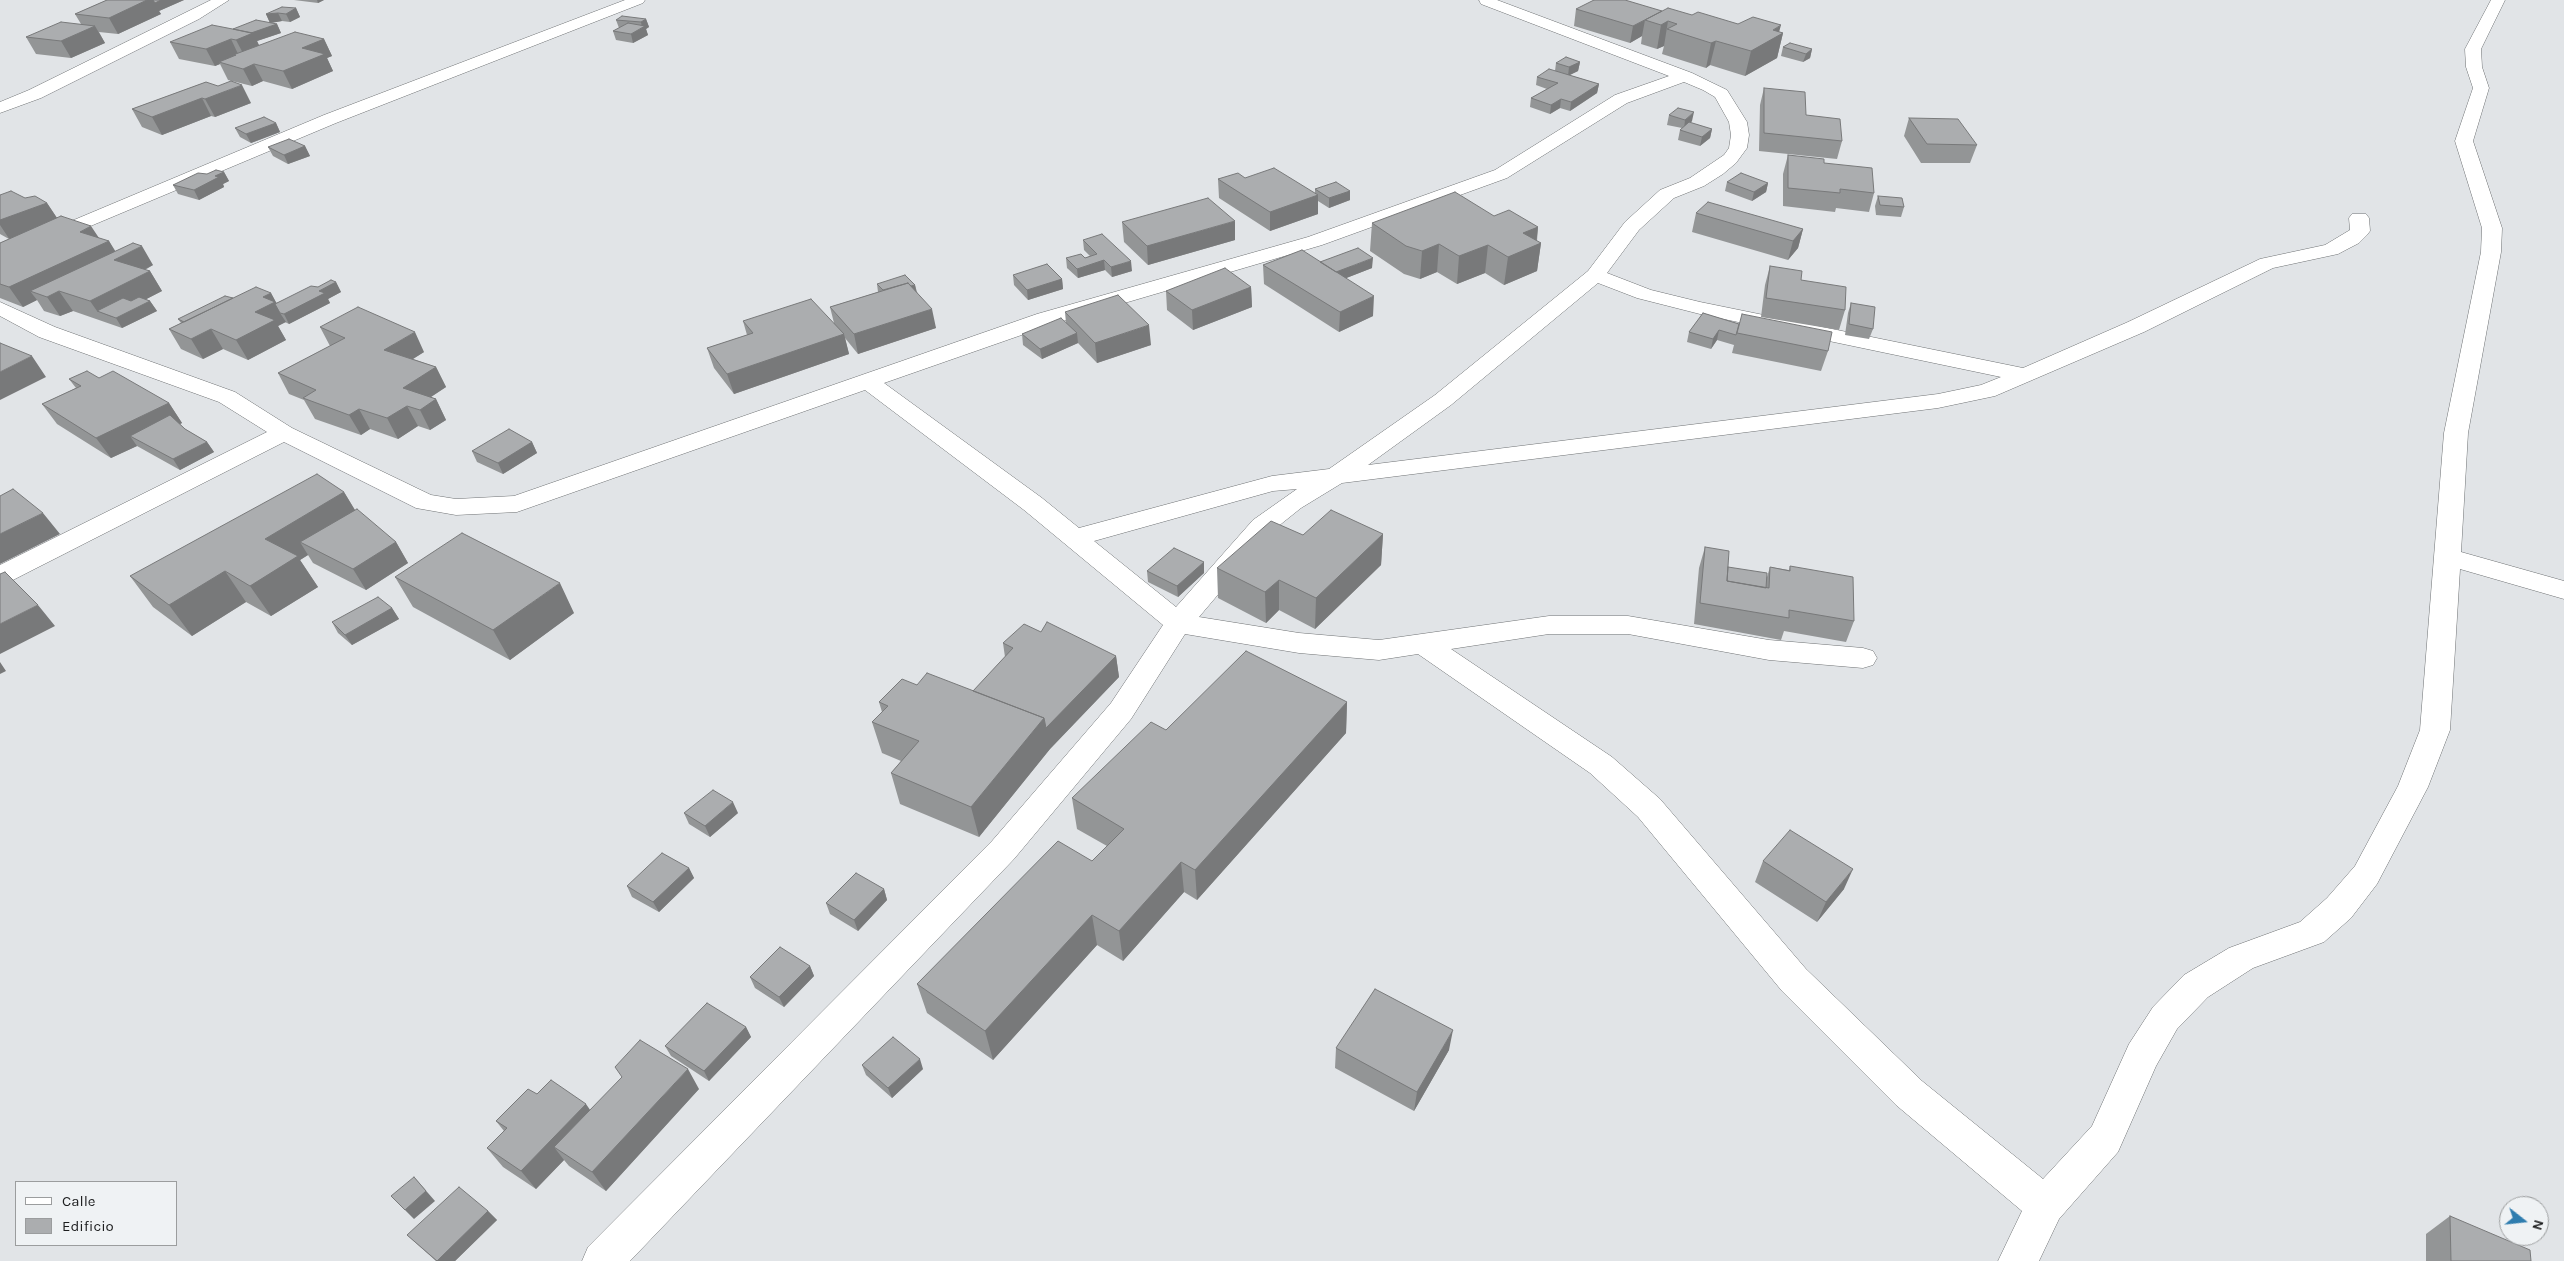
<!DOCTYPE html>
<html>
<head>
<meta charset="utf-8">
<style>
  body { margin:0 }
  #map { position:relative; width:2564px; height:1261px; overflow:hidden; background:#e1e4e7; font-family:Karla,sans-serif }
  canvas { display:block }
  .legend { position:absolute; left:15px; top:1181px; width:162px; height:65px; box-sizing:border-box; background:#eff2f4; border:1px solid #9b9d9e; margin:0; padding:6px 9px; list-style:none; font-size:15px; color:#1c1d1e }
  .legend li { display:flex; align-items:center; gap:10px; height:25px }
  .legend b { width:25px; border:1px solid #9b9d9e }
  .north { position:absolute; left:2499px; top:1196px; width:50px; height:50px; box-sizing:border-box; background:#eff2f4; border:1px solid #9b9d9e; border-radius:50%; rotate:106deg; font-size:14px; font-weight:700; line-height:20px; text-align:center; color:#1c1d1e }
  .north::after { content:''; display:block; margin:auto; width:18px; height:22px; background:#2f7daf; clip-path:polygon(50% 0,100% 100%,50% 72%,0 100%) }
</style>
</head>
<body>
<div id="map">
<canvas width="2564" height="1261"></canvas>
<ul class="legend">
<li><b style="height:6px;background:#fff"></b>Calle</li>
<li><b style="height:14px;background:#abadaf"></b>Edificio</li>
</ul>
<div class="north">N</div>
</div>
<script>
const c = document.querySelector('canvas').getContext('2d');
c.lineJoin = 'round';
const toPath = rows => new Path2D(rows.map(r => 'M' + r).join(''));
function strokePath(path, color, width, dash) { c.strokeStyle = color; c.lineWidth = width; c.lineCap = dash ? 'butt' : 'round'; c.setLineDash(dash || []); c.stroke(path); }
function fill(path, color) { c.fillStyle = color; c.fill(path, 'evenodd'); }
const minor = toPath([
  [211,0,229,0,199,19,41,98,0,113,0,102,29,90,211,0],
  [625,0,645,0,643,3,336,123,0,264,0,251,324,115,625,0],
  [1479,0,1497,0,1692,73,1727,90,1747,122,1749,135,1747,148,1736,163,1723,174,1704,186,1674,198,1639,230,1607,273,1651,290,1700,302,2023,368,2128,322,2260,259,2325,245,2350,230,2349,218,2352,214,2366,214,2369,218,2370,231,2367,235,2359,243,2338,254,2273,268,2144,332,1995,396,1938,408,1342,483,1301,508,1271,532,1199,617,1299,633,1379,640,1549,616,1628,616,1769,640,1863,648,1873,651,1877,658,1873,665,1863,668,1769,660,1628,634,1549,634,1451,649,1612,757,1660,799,1806,969,1922,1081,2043,1179,2092,1126,2129,1044,2153,1007,2184,975,2229,948,2300,922,2327,898,2355,866,2398,786,2420,730,2444,433,2481,252,2482,228,2455,141,2473,88,2466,67,2465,49,2491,0,2505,0,2481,49,2482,67,2489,88,2473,141,2502,228,2501,252,2468,433,2461,552,2564,581,2564,599,2460,569,2450,730,2428,787,2377,884,2351,918,2324,942,2253,968,2208,997,2177,1029,2156,1066,2118,1152,2059,1219,2039,1261,1998,1261,2022,1211,1896,1105,1782,991,1638,817,1590,773,1418,654,1379,660,1299,653,1185,634,1131,719,1014,859,630,1261,582,1261,588,1247,992,841,1111,703,1163,625,1024,510,865,390,517,512,456,515,416,508,284,442,9,582,0,585,0,565,267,432,219,402,39,337,0,316,0,302,55,327,235,392,292,428,431,495,456,499,514,496,1037,314,1308,237,1495,170,1615,95,1669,76,1481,4,1479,0],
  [1684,82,1703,90,1715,97,1729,122,1731,135,1729,148,1724,155,1690,178,1660,190,1625,222,1588,271,1435,395,1329,469,1272,476,1079,528,1042,498,884,383,1053,324,1322,245,1507,178,1627,103,1684,82],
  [1598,283,1637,298,1700,314,2001,377,1981,385,1938,394,1368,465,1451,405,1598,283],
  [1297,489,1253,520,1176,607,1094,541,1273,491,1297,489]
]);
strokePath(minor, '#6f7274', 1);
fill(minor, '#fff');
fill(toPath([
  [107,0,184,0,159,11,161,14,118,34,99,32,105,43,71,58,36,54,26,37,81,24,75,14],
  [294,0,324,0,318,3],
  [296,8,300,17,290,22,282,21,271,23,277,24,281,33,257,41,259,45,324,39,332,56,327,58,333,71,292,89,263,81,252,86,228,80,220,64,215,66,179,59,170,42,233,29,270,23,266,14],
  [1576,9,1662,11,1692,15,1783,33,1777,58,1745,76,1710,65,1706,68,1662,54,1664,46,1657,49,1641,44,1642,36,1630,43,1574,26],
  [646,19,649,27,646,29,648,35,633,43,616,40,613,31,619,28,616,20],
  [1783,47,1812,49,1810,58,1803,62,1781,56],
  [1580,62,1578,71,1569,75,1599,84,1597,93,1570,111,1560,108,1550,114,1530,107,1531,98,1547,89,1536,85,1537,77,1555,71,1556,63],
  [206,82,251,103,215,117,211,116,162,135,142,127,132,109],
  [1764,88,1842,141,1837,159,1759,151,1760,105],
  [1669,115,1692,121,1690,123,1712,129,1710,138,1700,146,1678,140,1680,130,1682,128,1667,125],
  [1909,118,1977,145,1970,163,1921,163,1904,136],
  [276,123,280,132,251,143,240,137,235,128],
  [305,146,310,156,288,164,273,156,268,147],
  [1788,155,1824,163,1874,193,1869,212,1836,208,1835,212,1783,206,1783,174],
  [224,172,229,181,223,184,224,187,199,200,178,194,173,185,207,174],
  [1245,178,1315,193,1315,189,1350,191,1350,200,1329,208,1318,201,1318,214,1270,231,1219,198,1218,179],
  [1727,182,1768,183,1766,192,1752,201,1725,191],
  [0,195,25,198,47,203,57,218,99,238,109,241,115,252,153,265,145,270,150,271,162,291,146,299,150,301,157,311,122,328,73,311,60,316,44,311,37,300,23,307,0,298,0,243,9,239,0,234],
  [1878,196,1904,207,1901,217,1876,215,1875,206],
  [1696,213,1803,229,1798,248,1788,260,1692,232],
  [1122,222,1235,240,1148,265,1124,242],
  [1372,223,1538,227,1537,241,1541,243,1537,271,1504,285,1485,273,1457,284,1437,272,1420,279,1404,274,1370,251],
  [1083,240,1132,271,1112,277,1105,270,1078,278,1067,268,1066,258,1085,258,1090,256,1084,250],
  [1320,262,1372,268,1346,278,1373,316,1339,332,1264,284,1263,265],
  [1770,266,1801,280,1845,310,1839,330,1761,317,1765,285],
  [1013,275,1062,279,1063,289,1028,300,1014,285],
  [336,282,341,292,328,299,330,303,289,324,285,322,278,326,286,340,248,360,223,349,203,359,181,349,169,329,181,323,178,319,271,293,276,303,318,287],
  [877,284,915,285,917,292,936,328,858,354,845,338,849,354,734,394,714,368,707,348,747,335,743,321,834,323,830,307,878,292],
  [1251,287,1252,307,1193,330,1167,310,1166,291],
  [1851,303,1873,329,1869,339,1845,335,1848,313],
  [1065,312,1151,345,1097,363,1078,343,1042,359,1023,345,1022,334,1066,323],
  [1703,313,1828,351,1821,371,1732,353,1735,341,1734,345,1717,340,1711,349,1687,342,1689,332],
  [320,327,424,352,413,359,436,367,446,387,431,397,436,399,446,420,430,430,418,426,398,439,370,429,361,435,315,419,304,400,289,394,278,373,330,346],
  [99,378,169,403,182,423,180,424,185,429,207,442,214,452,180,470,137,446,111,458,57,424,42,404,76,388,69,379],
  [532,442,537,453,503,474,477,462,472,451],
  [344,492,355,510,396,542,408,563,366,590,313,563,308,555,300,560,318,587,271,616,246,602,192,636,153,607,130,576],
  [1383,534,1381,565,1315,629,1279,610,1266,623,1218,598,1217,568,1303,535],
  [1705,547,1728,567,1767,577,1770,567,1789,570,1790,566,1854,621,1846,642,1784,631,1781,640,1694,624,1699,568],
  [1204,562,1204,573,1178,597,1148,582,1147,571],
  [395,577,574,613,510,660,413,607],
  [392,608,399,619,352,645,338,633,332,622],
  [1041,632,1116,656,1119,677,1050,749,979,837,900,804,891,773,901,761,882,753,872,722,882,712,879,702,917,685,973,691,1005,657,1003,643],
  [1347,702,1346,733,1197,900,1184,892,1123,961,1097,945,993,1060,927,1013,917,984,1092,861,1107,846,1077,829,1072,798,1166,730],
  [684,813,738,813,710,837,689,824],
  [1763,861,1844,889,1817,922,1755,882],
  [689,868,694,878,659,912,632,897,627,886],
  [884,889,887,900,858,931,830,914,826,903],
  [810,966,814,976,784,1007,755,988,750,977],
  [746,1027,751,1037,709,1081,671,1056,665,1046],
  [1336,1048,1449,1050,1414,1111,1335,1068],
  [862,1065,923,1069,892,1098,866,1075],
  [699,1089,606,1191,569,1166,564,1160,536,1189,503,1167,487,1148,504,1131,496,1121,537,1094,590,1110],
  [488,1211,497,1220,455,1261,436,1261,407,1235],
  [2450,1216,2531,1261,2426,1261,2426,1234]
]), '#939596');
fill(toPath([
  [147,0,184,0,159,11,161,14,118,34,109,18],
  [317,0,324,0,318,3],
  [296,8,300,17,290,22,286,14],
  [278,13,282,21,270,23,266,14],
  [646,19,649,27,646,29,648,35,633,43,631,34,642,28,641,22],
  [1645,20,1642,36,1630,43,1633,26],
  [1668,21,1664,46,1657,49,1661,25],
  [277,24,281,33,257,41,261,50,245,57,236,40,239,38,258,30],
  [1781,25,1778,36,1783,33,1777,58,1745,76,1751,51,1773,30],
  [95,26,105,43,71,58,61,41],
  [231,39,239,56,233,55,235,58,219,62,220,64,215,66,206,49],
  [324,39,332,56,327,58,333,71,292,89,283,71,302,48],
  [1716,41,1710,65,1706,68,1711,43],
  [1812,49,1810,58,1803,62,1806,54],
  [1580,62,1578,71,1568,76,1569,67],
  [254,64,263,81,252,86,243,69],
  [1599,84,1597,93,1570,111,1571,102],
  [242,85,251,103,215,117,205,99],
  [202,98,211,116,162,135,152,117],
  [1561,99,1560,108,1550,114,1551,105],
  [1694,112,1692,121,1684,129,1685,120],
  [276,123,280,132,251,143,246,134],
  [1712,129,1710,138,1700,146,1702,137],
  [305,146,310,156,288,164,284,155],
  [224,172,229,181,223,184,224,187,199,200,194,190,215,176],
  [1768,183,1766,192,1752,201,1754,192],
  [1350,191,1350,200,1329,208,1329,198],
  [1318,195,1318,214,1270,231,1270,212],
  [47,203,59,221,10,240,0,225,0,220],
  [1235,221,1235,240,1148,265,1147,246],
  [91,226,103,244,109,241,119,257,142,246,153,265,126,279,116,263,30,291,37,300,23,307,9,287,80,232],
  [1538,227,1536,245,1541,243,1537,271,1504,285,1508,257,1523,233],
  [1803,229,1798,248,1788,260,1793,241],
  [1439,244,1437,272,1420,279,1422,251],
  [1488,245,1485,273,1457,284,1459,256],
  [1373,258,1372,268,1326,286,1326,276],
  [1104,260,1105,270,1078,278,1077,269],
  [1131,261,1132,271,1112,277,1111,267],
  [150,271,162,291,112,317,97,311,90,301],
  [1062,279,1063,289,1028,300,1027,290],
  [336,282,341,292,328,299,330,303,289,324,284,314,319,291],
  [915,285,917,295,886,294],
  [1251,287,1252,307,1193,330,1192,310],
  [59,291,73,311,60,316,47,297],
  [271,293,282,313,280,313,286,322,278,326,286,340,248,360,236,340,255,312,263,297],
  [1374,296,1373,316,1339,332,1340,312],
  [150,301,157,311,122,328,116,318],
  [932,309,936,328,858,354,854,334],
  [1149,325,1151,345,1097,363,1095,343],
  [211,329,223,349,203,359,191,339],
  [1719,330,1717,340,1711,349,1713,339],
  [415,332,424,352,395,370,384,350],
  [1077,333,1078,343,1042,359,1040,349],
  [844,334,849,354,734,394,727,374],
  [32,356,46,377,0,400,0,372],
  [436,367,446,387,414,408,403,388],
  [436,399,446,420,430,430,420,410],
  [169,403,182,423,143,443,130,436,137,446,111,458,96,438],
  [407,406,418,426,398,439,387,418],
  [359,409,370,429,361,435,349,415],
  [207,442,214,452,180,470,173,459],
  [532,442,537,453,503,474,498,463],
  [344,492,362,522,300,542,308,555,300,560,318,587,271,616,250,586,265,539],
  [43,513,60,534,0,564,0,534],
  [1383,534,1381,565,1315,629,1316,598],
  [396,542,408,563,366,590,353,569],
  [1204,562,1204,573,1178,597,1177,586],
  [225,571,246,602,192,636,169,605],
  [1279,580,1279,610,1266,623,1265,592],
  [560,583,574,613,510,660,493,630],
  [38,605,55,626,0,654,0,624],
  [392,608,399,619,352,645,345,635],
  [1116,656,1119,677,1050,749,979,837,971,807,1044,718],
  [0,662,6,671,0,674],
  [1347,702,1346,733,1197,900,1195,870],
  [733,802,738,813,710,837,705,826],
  [1181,862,1184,892,1123,961,1119,931],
  [689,868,694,878,659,912,653,902],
  [1853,869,1844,889,1817,922,1826,902],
  [884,889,887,900,858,931,854,920],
  [1092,915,1097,945,993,1060,985,1031],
  [810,966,814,976,784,1007,779,997],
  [746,1027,751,1037,709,1081,704,1071],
  [1453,1030,1449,1050,1414,1111,1417,1092],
  [920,1059,923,1069,892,1098,888,1088],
  [688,1069,699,1089,606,1191,592,1172],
  [586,1104,599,1123,554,1147,564,1160,536,1189,521,1171],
  [414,1177,435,1201,414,1219,405,1210],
  [488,1211,497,1220,455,1261,437,1261]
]), '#78797a');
const building = toPath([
  [107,0,147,0,109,18,75,14,107,0],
  [153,0,161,0,155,3,153,0],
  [1594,0,1625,0,1662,11,1633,26,1576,9,1594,0],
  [282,7,296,8,286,14,278,13,266,14,282,7],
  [1668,8,1692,15,1698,12,1738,24,1753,17,1781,25,1773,30,1783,33,1751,51,1716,41,1711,43,1667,29,1677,24,1668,21,1661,25,1645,20,1668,8],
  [622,16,646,19,641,22,616,20,622,16],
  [256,20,277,24,251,33,233,29,256,20],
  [61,22,95,26,61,41,26,37,61,22],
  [628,23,645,26,631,34,613,31,628,23],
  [212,25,253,33,236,40,231,39,206,49,170,42,212,25],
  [295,32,324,39,302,48,325,54,283,71,254,64,243,69,219,62,236,55,233,55,295,32],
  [1790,43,1812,49,1806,54,1783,47,1790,43],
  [1566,57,1580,62,1569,67,1556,63,1566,57],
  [1549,69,1599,84,1571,102,1561,99,1551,105,1531,98,1558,83,1537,77,1549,69],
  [231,81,242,85,205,99,202,98,152,117,132,109,206,82,218,86,231,81],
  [1764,88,1805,92,1806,115,1840,119,1842,141,1764,133,1764,88],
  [1678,108,1694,112,1685,120,1669,115,1678,108],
  [264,117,276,123,246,134,235,128,264,117],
  [1909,118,1958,119,1977,145,1927,144,1909,118],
  [1689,122,1712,129,1702,137,1680,130,1689,122],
  [289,139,305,146,284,155,268,147,289,139],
  [1788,155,1824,159,1824,163,1872,168,1874,193,1840,189,1840,193,1788,188,1788,155],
  [1274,168,1318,195,1270,212,1218,179,1238,173,1245,178,1274,168],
  [216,170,224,172,215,176,219,177,194,190,173,185,198,173,207,174,216,170],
  [1741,173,1768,183,1754,192,1727,182,1741,173],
  [1336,182,1350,191,1329,198,1315,189,1336,182],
  [11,191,25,198,35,196,47,203,0,220,0,195,11,191],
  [1455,192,1494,216,1509,210,1538,227,1523,233,1541,243,1508,257,1488,245,1459,256,1439,244,1422,251,1406,246,1372,223,1455,192],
  [1878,196,1902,198,1904,207,1880,205,1878,196],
  [1208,198,1235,221,1147,246,1122,222,1208,198],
  [1708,202,1803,229,1793,241,1696,213,1708,202],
  [61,216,91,226,80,232,109,241,9,287,0,284,0,243,61,216],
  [1102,234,1131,261,1111,267,1104,260,1077,269,1066,258,1081,254,1085,258,1097,254,1083,240,1102,234],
  [133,243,142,246,114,260,150,271,90,301,59,291,47,297,30,291,133,243],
  [1358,248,1373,258,1336,272,1320,262,1358,248],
  [1302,250,1374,296,1340,312,1263,265,1302,250],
  [1047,264,1062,279,1027,290,1013,275,1047,264],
  [1770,266,1802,271,1801,280,1846,287,1845,310,1766,298,1770,266],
  [1225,268,1251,287,1192,310,1166,291,1225,268],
  [905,275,915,285,911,286,908,283,883,290,877,284,905,275],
  [331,280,336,282,319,291,325,293,284,314,280,313,275,304,311,286,318,287,331,280],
  [908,283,932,309,854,334,830,307,908,283],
  [256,287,271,293,263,297,275,302,255,312,275,320,236,340,211,329,191,339,169,329,256,287],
  [1118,295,1149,325,1095,343,1065,312,1118,295],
  [225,296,233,298,184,322,178,319,225,296],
  [139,297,150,301,116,318,97,311,123,298,131,301,139,297],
  [811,299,844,334,727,374,707,348,753,333,743,321,811,299],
  [1851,303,1875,307,1873,329,1849,324,1851,303],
  [358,307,415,332,384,350,436,367,403,388,436,399,420,410,407,406,387,418,359,409,349,415,303,398,316,390,278,373,345,338,320,327,358,307],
  [1703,313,1739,324,1736,335,1719,330,1713,339,1689,332,1703,313],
  [1742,314,1832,332,1828,351,1737,333,1742,314],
  [1061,318,1077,333,1040,349,1022,334,1061,318],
  [0,343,32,356,0,372,0,343],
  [87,371,99,378,113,371,169,403,96,438,42,404,81,386,69,379,87,371],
  [170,415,185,429,207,442,173,459,130,436,170,415],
  [509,429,532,442,498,463,472,451,509,429],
  [317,474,344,492,265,539,298,556,250,586,225,571,169,605,130,576,317,474],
  [13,489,43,513,0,534,0,496,13,489],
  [357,509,396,542,353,569,300,542,357,509],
  [1331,510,1383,534,1316,598,1279,580,1265,592,1217,568,1271,521,1303,535,1331,510],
  [462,533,560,583,493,630,395,577,462,533],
  [1705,547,1729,551,1727,581,1769,588,1770,567,1790,571,1790,566,1853,577,1854,621,1789,610,1789,618,1700,603,1705,547],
  [1174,548,1204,562,1177,586,1147,571,1174,548],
  [1728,567,1767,573,1766,588,1727,581,1728,567],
  [5,572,38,605,0,624,0,574,5,572],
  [378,597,392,608,345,635,332,622,378,597],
  [1047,622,1116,656,1046,728,1044,718,973,691,1013,648,1003,643,1024,624,1041,632,1047,622],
  [1246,651,1347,702,1195,870,1181,862,1119,931,1092,915,985,1031,917,984,1058,841,1092,861,1124,829,1072,798,1151,722,1166,730,1246,651],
  [927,673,1044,718,971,807,891,773,919,741,872,722,888,706,879,702,902,679,917,685,927,673],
  [713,790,733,802,705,826,684,813,713,790],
  [1790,830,1853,869,1826,902,1763,861,1790,830],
  [662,853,689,868,653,902,627,886,662,853],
  [856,873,884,889,854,920,826,903,856,873],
  [780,947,810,966,779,997,750,977,780,947],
  [1375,989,1453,1030,1417,1092,1336,1048,1375,989],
  [707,1003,746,1027,704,1071,665,1046,707,1003],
  [893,1037,920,1059,888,1088,862,1065,893,1037],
  [640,1040,688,1069,592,1172,554,1147,622,1077,615,1067,640,1040],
  [551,1080,586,1104,521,1171,487,1148,507,1128,496,1121,528,1089,537,1094,551,1080],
  [414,1177,426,1191,405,1210,391,1196,414,1177],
  [459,1187,488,1211,437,1261,407,1235,459,1187],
  [2450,1216,2530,1250,2531,1261,2451,1261,2450,1216]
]);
fill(building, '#abadaf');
strokePath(building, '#78797a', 1);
</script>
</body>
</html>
